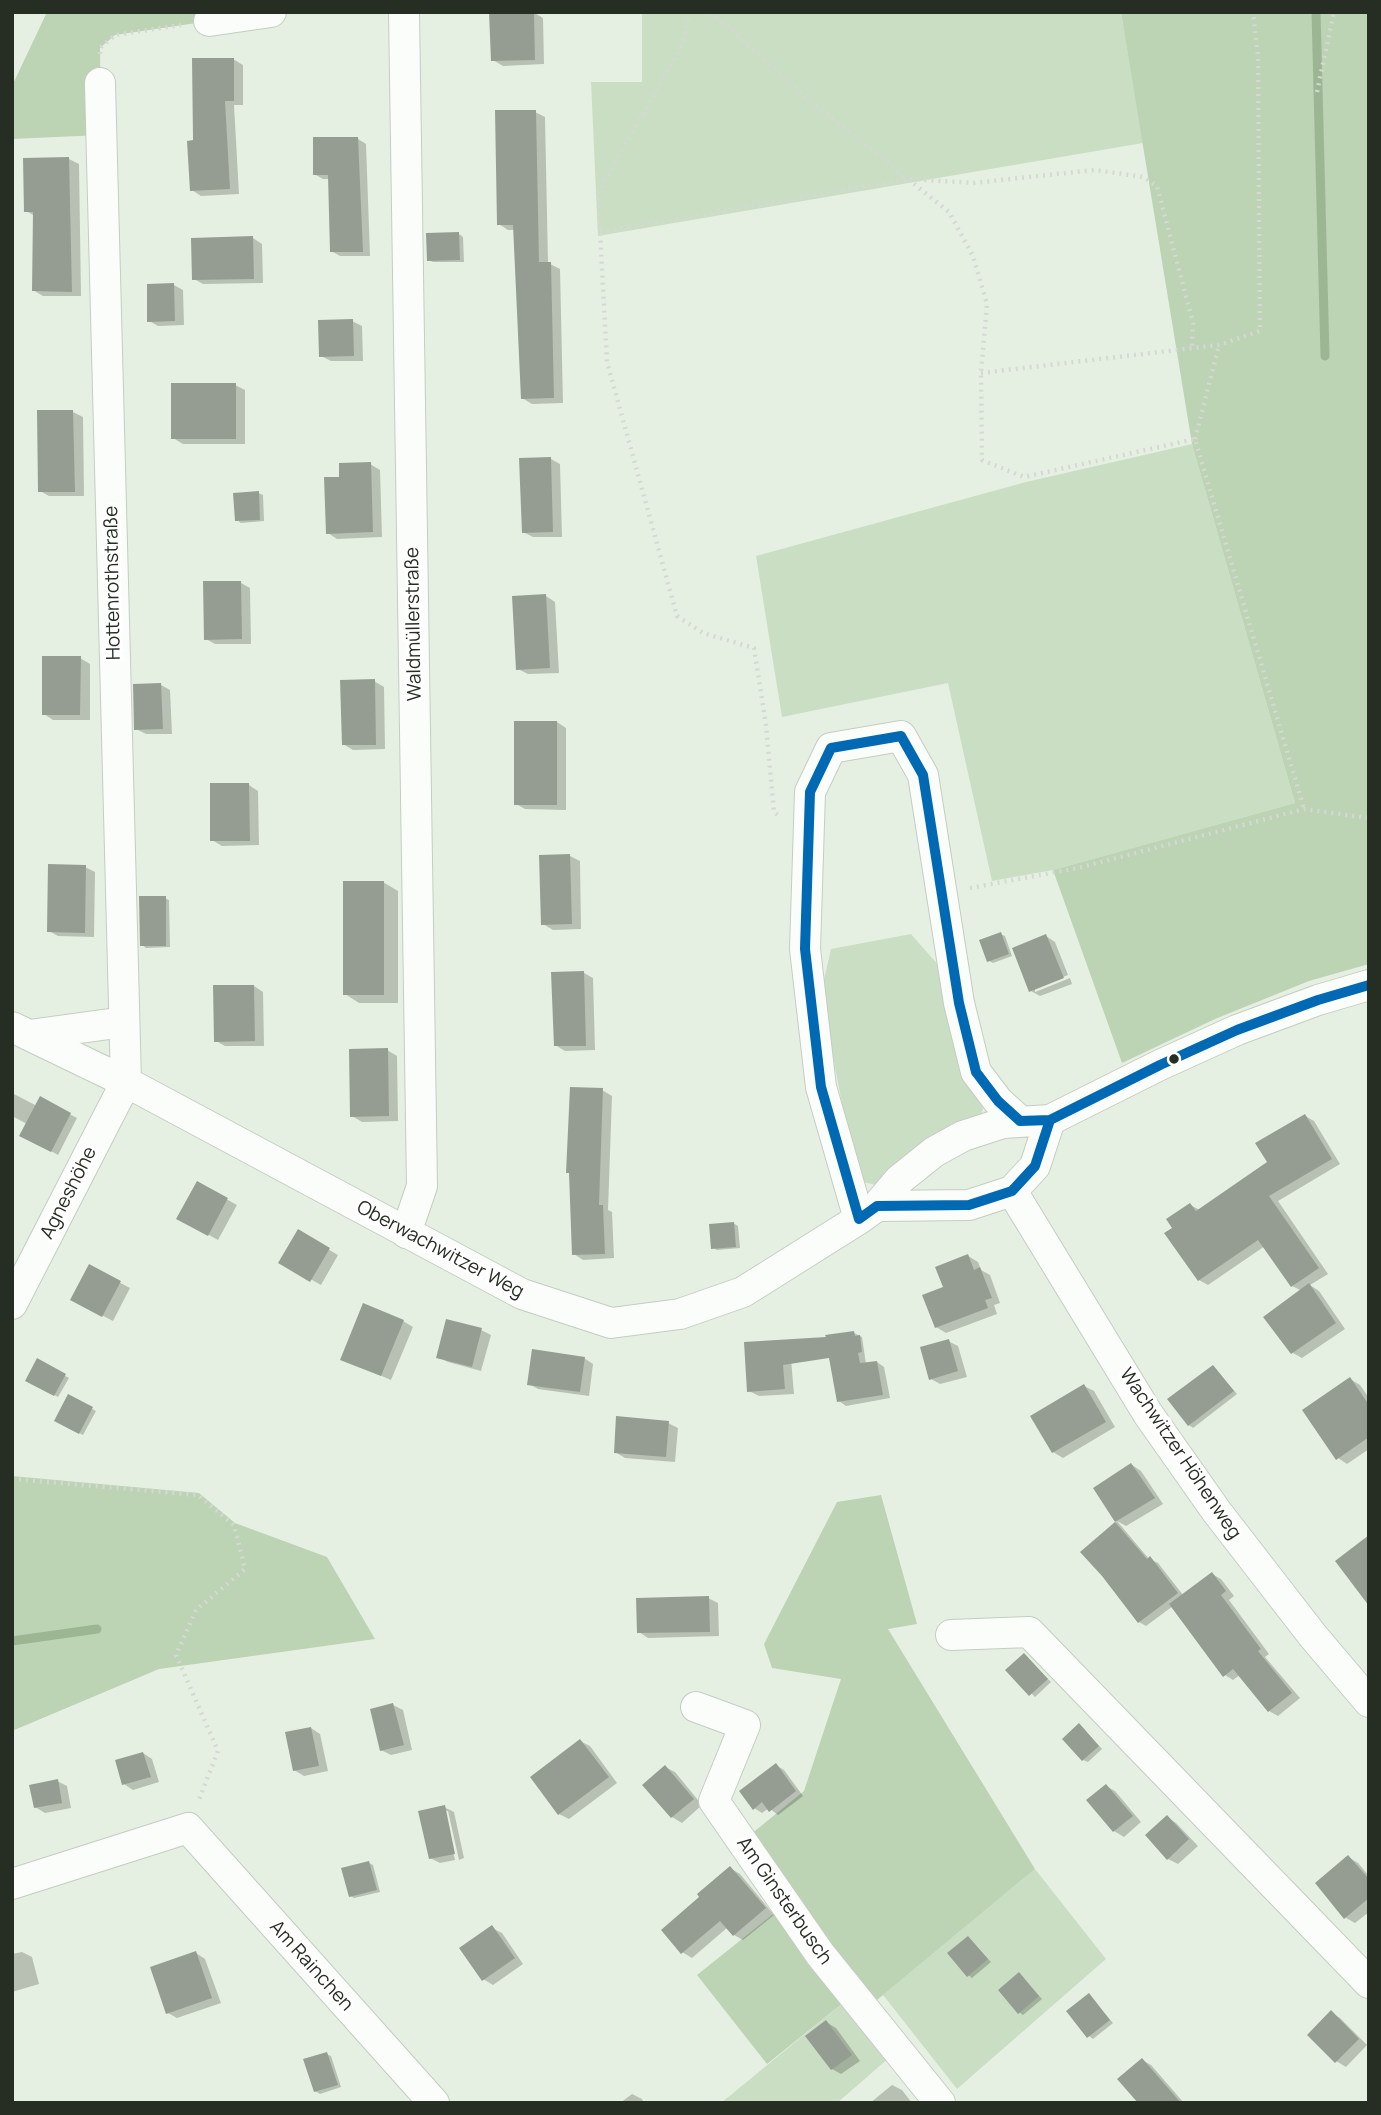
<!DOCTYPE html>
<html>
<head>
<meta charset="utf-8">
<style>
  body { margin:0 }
  #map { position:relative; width:1381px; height:2115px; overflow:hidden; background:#e6f0e2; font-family:Manrope,sans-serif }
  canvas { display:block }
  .frame { position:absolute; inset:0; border:14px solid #262e24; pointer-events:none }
</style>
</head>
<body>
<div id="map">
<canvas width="1381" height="2115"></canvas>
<div class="frame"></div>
</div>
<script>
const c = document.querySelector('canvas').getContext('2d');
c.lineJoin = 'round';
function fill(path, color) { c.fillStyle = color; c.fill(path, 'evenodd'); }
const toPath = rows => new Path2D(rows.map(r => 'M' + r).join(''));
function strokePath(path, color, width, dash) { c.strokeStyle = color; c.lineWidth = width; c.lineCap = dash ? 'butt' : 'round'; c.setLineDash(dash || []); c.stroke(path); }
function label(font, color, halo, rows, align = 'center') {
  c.font = font + ' Manrope,sans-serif'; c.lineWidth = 7; c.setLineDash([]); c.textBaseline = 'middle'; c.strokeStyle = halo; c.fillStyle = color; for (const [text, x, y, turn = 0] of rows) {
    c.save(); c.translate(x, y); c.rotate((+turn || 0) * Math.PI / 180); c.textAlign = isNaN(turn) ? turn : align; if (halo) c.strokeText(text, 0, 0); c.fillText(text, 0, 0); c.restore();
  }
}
fill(toPath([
  [642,12,1121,12,1143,143,598,236,591,82,642,82],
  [1192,444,1295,803,1053,870,992,881,948,683,782,717,756,556,1026,482],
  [911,934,940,967,965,1081,983,1108,981,1117,876,1185,863,1182,850,1146,821,993,831,949],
  [1035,1869,1106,1959,957,2089,883,1995],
  [844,2002,889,2058,837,2103,721,2103]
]), '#cadec4');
fill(toPath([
  [47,12,271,12,115,35,100,48,101,135,12,139,12,86],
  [1121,12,1369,12,1369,964,1309,981,1215,1019,1122,1063,1053,870,1295,803,1192,444],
  [12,1476,199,1493,235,1523,327,1557,375,1639,159,1669,12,1731],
  [881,1495,917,1624,888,1629,1035,1869,871,2005,750,1835,804,1791,841,1679,772,1668,764,1644,837,1502],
  [777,1911,844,2002,767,2064,697,1975]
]), '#bcd3b4');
fill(toPath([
  [533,12,543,18,544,64,503,66,493,60],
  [233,59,243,65,243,105,234,105,239,194,201,196,192,190,195,142],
  [535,112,545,117,548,263,560,269,563,403,532,404,522,398,515,230,508,230,499,224],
  [358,139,366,144,370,256,340,256,331,251,330,179,323,179,314,174],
  [69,159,79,164,81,296,43,296,33,290,35,216,26,211],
  [459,234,463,237,464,262,433,262,429,260],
  [253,238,262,244,263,283,203,284,194,279],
  [174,285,183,290,184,325,158,326,149,321],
  [352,321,362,326,363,361,331,361,321,356],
  [235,385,245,390,245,444,183,444,173,438],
  [73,412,83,417,84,496,49,496,40,491],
  [551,459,560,464,562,537,533,537,523,532],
  [370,464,380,470,382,537,337,539,328,533,341,478],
  [258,493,263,495,264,521,241,523,237,520],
  [241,583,250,588,251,644,215,644,206,639],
  [546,596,555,602,559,673,528,674,518,669],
  [80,658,90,664,90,720,53,720,44,714],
  [374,681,384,687,385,749,353,750,343,744],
  [161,685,170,690,172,734,146,734,136,729],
  [557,722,566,728,566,810,525,809,516,804],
  [249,785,258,791,259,845,222,846,212,840],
  [570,856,580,861,581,929,553,930,543,924],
  [85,867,95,872,94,937,58,936,49,931],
  [383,882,398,891,398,1003,359,1003,345,994],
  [165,898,169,900,170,947,146,948,142,945],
  [1000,934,1005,936,1012,956,993,963,989,961],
  [1046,936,1055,942,1068,975,1035,988,1035,992,1070,978,1072,984,1040,996,1031,991],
  [584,973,593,978,595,1050,565,1051,555,1045],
  [254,986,263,992,264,1046,225,1046,216,1041],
  [387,1050,397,1056,398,1121,362,1122,352,1116],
  [602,1090,612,1096,608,1210,612,1212,614,1258,583,1260,574,1254],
  [12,1093,37,1106,40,1099,77,1118,58,1155,22,1135,27,1124,12,1116],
  [1305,1116,1314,1121,1340,1164,1278,1201,1328,1274,1310,1285,1319,1291,1345,1329,1302,1358,1293,1353,1302,1291,1292,1286,1265,1246,1208,1285,1199,1280,1174,1228,1190,1205,1200,1210,1270,1163],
  [197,1183,237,1205,218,1240,179,1218],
  [733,1223,738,1226,740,1248,717,1250,713,1248],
  [298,1232,338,1255,321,1285,280,1262],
  [968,1256,978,1262,981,1270,990,1275,1000,1303,994,1305,997,1314,946,1333,936,1327,945,1288],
  [90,1267,130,1288,113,1321,82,1305],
  [403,1321,413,1327,391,1380,342,1359],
  [481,1330,491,1335,481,1371,448,1362,438,1357],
  [854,1333,862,1337,866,1364,877,1362,884,1367,890,1398,846,1406,839,1401],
  [948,1341,958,1346,967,1377,940,1384,931,1379],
  [790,1347,794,1394,759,1396,749,1391],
  [584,1358,593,1364,589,1396,538,1389,529,1384],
  [38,1361,69,1378,58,1397,27,1380],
  [1214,1367,1237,1394,1193,1428,1189,1425],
  [1350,1379,1360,1385,1369,1398,1369,1449,1347,1464,1338,1458],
  [1084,1386,1094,1391,1115,1427,1063,1458,1053,1452],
  [69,1396,96,1411,83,1435,56,1421],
  [668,1423,678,1428,675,1462,625,1458,615,1452],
  [1132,1465,1141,1471,1163,1504,1126,1526,1117,1521,1095,1488],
  [1117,1521,1149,1559,1158,1563,1183,1595,1212,1574,1221,1579,1234,1596,1229,1600,1269,1654,1265,1657,1300,1698,1278,1716,1269,1711,1240,1675,1233,1680,1225,1675,1173,1606,1146,1626,1139,1622,1104,1575,1082,1552],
  [708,1598,718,1603,719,1636,648,1638,639,1632],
  [1024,1655,1051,1682,1035,1697,1008,1670],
  [393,1705,403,1710,412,1750,391,1755,381,1750],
  [311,1728,320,1734,328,1771,304,1776,294,1770],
  [1083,1728,1102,1749,1088,1762,1083,1760],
  [580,1741,590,1746,617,1783,569,1819,559,1814],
  [143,1753,152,1759,159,1782,133,1790,124,1784],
  [776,1765,784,1770,803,1796,778,1815,769,1808,762,1813,754,1808],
  [665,1767,675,1772,702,1805,682,1823,672,1817],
  [57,1781,67,1786,71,1808,45,1813,35,1807],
  [1106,1786,1115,1791,1141,1822,1124,1837,1114,1831],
  [444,1807,454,1812,464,1858,459,1860,448,1811,444,1811,455,1860,440,1863,430,1858],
  [1167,1817,1176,1823,1198,1846,1178,1864,1168,1859,1147,1836],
  [1348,1857,1358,1863,1369,1876,1369,1912,1355,1923,1346,1918],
  [369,1863,373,1865,380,1892,354,1898,350,1896],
  [730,1868,740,1874,774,1915,743,1940,734,1935,728,1927,692,1958,682,1952],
  [492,1928,502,1933,523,1964,493,1985,483,1979],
  [968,1938,991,1962,972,1978,968,1975],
  [22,1952,32,1957,39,1984,12,1992,12,1954],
  [196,1953,205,1959,221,2003,177,2018,168,2013],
  [1019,1974,1042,1999,1023,2015,1019,2012],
  [1089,1996,1113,2023,1093,2039,1089,2036],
  [1331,2013,1340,2018,1367,2045,1346,2067,1336,2061],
  [826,2022,836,2028,860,2061,841,2074,832,2069],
  [326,2054,331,2056,341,2087,320,2094,315,2091],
  [1142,2060,1151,2065,1184,2103,1141,2103],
  [892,2085,902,2090,912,2103,870,2103],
  [632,2094,642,2099,644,2103,620,2103]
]), '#0003');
strokePath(toPath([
  [1316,12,1325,356],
  [12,1641,97,1629]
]), '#9cb593', 9);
fill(toPath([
  [489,12,534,12,535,60,491,61],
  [192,58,234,58,234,101,225,101,230,189,190,191,187,141,193,140],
  [495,110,536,110,539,262,551,262,554,398,521,399,513,225,497,225],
  [313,137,358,137,363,252,330,252,328,175,313,175],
  [69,157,72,292,32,291,33,212,24,212,23,158],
  [459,232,460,260,427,261,426,233],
  [253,236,254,279,192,280,191,238],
  [174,283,175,321,147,322,147,284],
  [353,319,354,356,319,357,318,320],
  [171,383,236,383,236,439,171,439],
  [37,410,73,410,75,492,38,492],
  [551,457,553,532,522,533,519,458],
  [371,462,373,532,326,534,324,477,339,477,339,463],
  [259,491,260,520,235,521,233,493],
  [203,581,241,581,242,639,204,640],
  [546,594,550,668,516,670,512,596],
  [42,656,81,656,80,715,42,715],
  [375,679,376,745,342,745,340,680],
  [161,683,163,729,134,730,133,684],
  [514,721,557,721,557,805,514,805],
  [210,783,249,783,250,841,210,841],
  [570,854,572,924,541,925,539,855],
  [48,864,86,865,85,933,47,932],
  [343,881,384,881,384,995,343,995],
  [139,896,166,896,166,946,140,946],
  [1001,932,1009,954,987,962,979,940],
  [1046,934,1064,978,1029,992,1012,948],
  [584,971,586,1046,554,1046,551,972],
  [213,985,254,985,255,1041,214,1042],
  [388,1048,389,1116,350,1117,349,1049],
  [570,1087,603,1088,599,1205,603,1205,605,1254,572,1255,569,1173,566,1173],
  [40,1096,71,1113,51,1152,19,1136],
  [1305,1114,1332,1159,1269,1196,1319,1268,1291,1287,1258,1240,1198,1281,1164,1233,1172,1228,1166,1219,1190,1203,1196,1211,1267,1162,1255,1143],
  [197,1181,228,1198,208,1236,176,1219],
  [734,1222,736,1247,711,1249,709,1224],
  [298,1229,330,1248,310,1282,278,1263],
  [968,1254,974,1270,980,1267,992,1298,985,1300,988,1308,935,1328,922,1295,943,1287,935,1267],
  [89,1264,121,1281,102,1317,70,1300],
  [1309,1283,1336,1323,1291,1354,1263,1317],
  [363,1303,404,1320,381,1376,340,1360],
  [446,1319,482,1328,472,1367,436,1358],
  [854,1331,855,1336,860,1335,862,1352,858,1353,860,1363,877,1361,883,1395,837,1402,829,1358,783,1365,785,1389,747,1392,744,1342,826,1337,825,1335],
  [949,1339,958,1371,929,1380,920,1347],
  [532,1349,585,1357,580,1392,527,1385],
  [37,1358,66,1374,54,1396,25,1381],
  [1213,1365,1234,1391,1188,1426,1167,1399],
  [1350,1377,1369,1405,1369,1437,1336,1460,1302,1410],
  [1084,1384,1106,1422,1052,1453,1030,1416],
  [68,1394,93,1407,79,1434,54,1421],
  [616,1416,669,1421,666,1457,614,1453],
  [1131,1463,1155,1498,1115,1522,1093,1488],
  [1115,1522,1147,1559,1150,1556,1178,1593,1138,1623,1102,1576,1080,1552],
  [1369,1535,1369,1606,1335,1561],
  [1212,1572,1226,1591,1221,1595,1261,1649,1258,1651,1292,1693,1268,1712,1233,1669,1223,1677,1169,1604],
  [709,1596,710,1632,637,1633,636,1598],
  [1024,1653,1048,1679,1029,1696,1005,1670],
  [393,1703,404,1745,380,1751,370,1709],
  [1079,1723,1099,1746,1082,1761,1062,1739],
  [311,1727,319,1766,293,1771,285,1732],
  [580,1739,609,1777,558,1815,530,1777],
  [143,1752,151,1777,122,1785,115,1760],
  [776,1763,796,1791,769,1812,762,1802,753,1810,739,1791],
  [665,1765,694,1799,671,1818,642,1785],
  [58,1779,62,1803,34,1808,29,1785],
  [1106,1784,1133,1816,1113,1832,1086,1800],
  [445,1805,455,1854,429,1859,418,1811],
  [1167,1815,1189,1839,1167,1860,1145,1835],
  [1348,1855,1369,1879,1369,1898,1344,1919,1315,1883],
  [369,1861,377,1890,349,1897,341,1868],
  [730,1866,766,1908,733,1936,720,1921,681,1954,661,1930,699,1897,697,1894],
  [492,1925,515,1958,482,1981,459,1948],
  [968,1936,988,1959,967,1977,947,1953],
  [196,1951,212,1998,166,2014,150,1967],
  [1019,1972,1039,1996,1018,2014,998,1990],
  [1089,1993,1110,2020,1087,2038,1066,2011],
  [1331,2010,1359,2039,1335,2063,1307,2035],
  [826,2020,852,2055,831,2070,805,2036],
  [327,2052,338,2085,314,2092,303,2059],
  [1142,2058,1181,2103,1138,2103,1117,2079]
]), '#959d92');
const minor = toPath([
  [404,12,422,1186,406,1233],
  [209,21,271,12],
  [12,1027,126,1082,522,1294,611,1323,680,1314,743,1292,859,1219,877,1206,899,1180,934,1152,963,1136,1003,1123,1050,1120,1160,1065,1237,1030,1318,1000,1369,985],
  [29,1035,124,1022],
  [1012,1191,1148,1414,1217,1512,1313,1636,1369,1702],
  [877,1206,969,1205,1012,1191,1035,1166,1050,1120],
  [859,1219,821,1087,805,949,810,792,831,748,901,736,923,775,959,1003,976,1072,998,1101,1020,1121],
  [12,1304,126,1082,100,83],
  [951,1635,1029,1632,1369,1983],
  [696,1707,745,1725,714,1801,820,1954,940,2103],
  [12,1884,188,1828,434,2103]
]);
strokePath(minor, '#c4cdc2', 32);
strokePath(toPath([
  [690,12,683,44,598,193,607,362,677,616,703,633,754,648,766,725,774,812,780,817],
  [711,12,808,99,949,212,973,256,987,304,981,373,982,460,1024,477,1195,439,1304,809],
  [100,54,100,48,115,35,181,25],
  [1317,92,1334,12],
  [600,232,908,179,974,183,1094,170,1144,177,1157,186,1193,323,1192,348],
  [981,373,1219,345,1260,331,1258,56,1253,12],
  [1195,439,1219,345],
  [970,888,1078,868,1304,809,1369,818],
  [12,1479,198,1495,234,1525,245,1569,196,1610,176,1655,218,1751,198,1802]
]), '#d5d8d4', 4.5, [2, 5]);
strokePath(minor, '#fbfdfb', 30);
strokePath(toPath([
  [901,736,923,775,959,1003,976,1072,998,1101,1020,1121,1050,1120,1035,1166,1012,1191,969,1205,877,1206,859,1219,821,1087,805,949,810,792,831,748,901,736],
  [1050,1120,1160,1065,1237,1030,1318,1000,1369,985]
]), '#0069b4', 10);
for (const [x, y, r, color] of [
  [1174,1059,6,"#262e24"]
]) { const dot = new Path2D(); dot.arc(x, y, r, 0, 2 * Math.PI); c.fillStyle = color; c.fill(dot); strokePath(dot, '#fff', 2.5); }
label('19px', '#262e24', '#fff', [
  ["Hottenrothstraße",113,583,-91],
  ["Waldmüllerstraße",414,624,-91],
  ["Agneshöhe",69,1193,-63],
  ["Oberwachwitzer Weg",440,1250,28],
  ["Wachwitzer Höhenweg",1180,1454,56],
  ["Am Ginsterbusch",784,1901,55],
  ["Am Rainchen",311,1966,48]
]);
</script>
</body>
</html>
